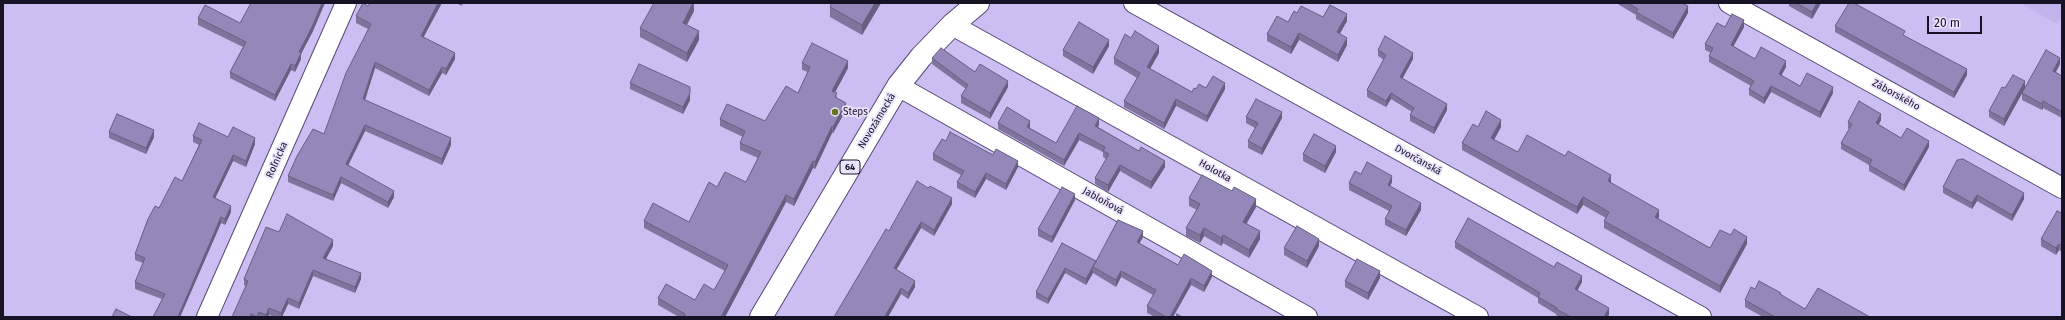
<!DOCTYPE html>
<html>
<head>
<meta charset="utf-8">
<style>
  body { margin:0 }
  #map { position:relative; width:2065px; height:320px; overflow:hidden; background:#ccbef2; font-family:"Fira Sans",sans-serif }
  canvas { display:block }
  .frame { position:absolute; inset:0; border:4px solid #171224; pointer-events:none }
  .scale { position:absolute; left:1927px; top:16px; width:55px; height:18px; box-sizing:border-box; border:2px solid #171224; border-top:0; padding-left:5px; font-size:12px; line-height:14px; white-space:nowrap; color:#171224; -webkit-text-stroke:3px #eae3fe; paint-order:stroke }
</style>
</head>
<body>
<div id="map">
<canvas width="2065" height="320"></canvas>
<div class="frame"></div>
<div class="scale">20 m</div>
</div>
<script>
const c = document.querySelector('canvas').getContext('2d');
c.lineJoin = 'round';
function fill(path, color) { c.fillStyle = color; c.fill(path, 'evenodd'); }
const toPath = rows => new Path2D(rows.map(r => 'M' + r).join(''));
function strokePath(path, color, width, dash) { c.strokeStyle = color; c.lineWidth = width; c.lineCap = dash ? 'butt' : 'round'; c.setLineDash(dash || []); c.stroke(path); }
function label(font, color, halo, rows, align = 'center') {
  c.font = font + ' "Fira Sans",sans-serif'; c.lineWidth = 3.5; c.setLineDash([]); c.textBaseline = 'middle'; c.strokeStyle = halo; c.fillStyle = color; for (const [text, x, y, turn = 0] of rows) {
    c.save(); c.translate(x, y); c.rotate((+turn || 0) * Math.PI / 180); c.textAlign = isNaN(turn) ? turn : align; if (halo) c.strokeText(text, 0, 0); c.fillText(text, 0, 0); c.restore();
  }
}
fill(toPath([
  [2020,3,2062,3,2062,17,2057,24]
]), '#c2b3ed');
const street = toPath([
  [1134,3,1701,317],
  [1729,3,2062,188],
  [952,25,1478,317],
  [898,86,1307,317],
  [207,317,346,3]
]);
const primary = toPath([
  [761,317,898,86,921,57,952,25,978,3]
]);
strokePath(street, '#554774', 22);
strokePath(primary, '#554774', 24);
strokePath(street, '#fff', 20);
strokePath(primary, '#fff', 22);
fill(toPath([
  [456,3,463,3,462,6],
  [694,3,694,11,687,25,699,40,687,62,640,37,640,28],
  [881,3,862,35,830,17,830,7],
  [1616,3,1682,3,1688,13,1673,39,1636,19,1636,15],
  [1789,3,1821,3,1812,19,1789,6],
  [368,6,423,37,455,59,446,75,442,73,429,96,375,68,365,100,451,145,442,165,365,131,348,165,394,197,388,208,341,183,333,201,288,182,288,176,324,134,368,29,356,23,356,16],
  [1297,13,1323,17,1347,21,1339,34,1347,45,1338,62,1299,40,1291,54,1267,41,1267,34,1288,22],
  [198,18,240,23,313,31,301,54,301,59,295,72,291,70,275,101,230,78,230,72,243,47,198,25],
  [1835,26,1967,75,1954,98,1835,32],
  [1725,27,1744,27,1733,46,1755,59,1786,67,1781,75,1800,86,1833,93,1820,118,1771,92,1764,104,1749,95,1749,89,1751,86,1709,62,1709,56,1711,53,1705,50,1705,44],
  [1131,38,1159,53,1150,69,1192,92,1196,89,1206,88,1225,89,1207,122,1176,106,1164,129,1124,107,1124,101,1137,78,1114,64,1114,58],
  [1109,46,1093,74,1063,56,1063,50],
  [1378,50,1413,59,1402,79,1447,110,1434,134,1410,121,1410,115,1412,112,1391,99,1386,107,1367,97,1367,90,1384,60,1378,56],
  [932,58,975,72,1008,87,990,119,961,103,961,96,966,89,932,64],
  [802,63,848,68,835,92,837,98,846,110,833,133,832,133,815,169,813,168,794,206,786,202,725,317,679,317,658,305,658,298,695,300,714,290,725,271,644,228,644,221,689,222,717,187,746,182,758,158,740,150,740,143,743,137,720,126,720,119,765,121,798,93,808,72,802,70],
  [2060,64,2056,72,2062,76,2062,118,2043,108,2042,110,2022,100,2022,93],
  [630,83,690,100,683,114,630,89],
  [2005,88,2025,88,2004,126,1989,117,1989,111],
  [1246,117,1282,118,1262,155,1248,148,1248,141,1255,128,1246,123],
  [1881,120,1878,125,1901,138,1929,147,1904,191,1869,171,1869,165,1841,149,1841,143,1849,129,1848,128,1848,122],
  [998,123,1030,127,1030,128,1056,143,1099,125,1098,127,1165,167,1151,189,1120,171,1108,192,1095,184,1095,178,1106,159,1103,157,1103,152,1079,140,1064,166,998,129],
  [1478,127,1501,127,1494,140,1518,152,1611,182,1611,183,1659,217,1658,219,1710,248,1747,244,1720,293,1604,228,1604,221,1606,218,1583,205,1577,214,1462,150,1462,143],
  [109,132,154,137,146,154,109,138],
  [193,136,228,137,255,144,246,167,233,161,215,198,231,212,225,225,221,223,180,317,153,317,162,299,135,289,135,282,143,263,135,260,135,254,159,208,182,181,199,145,193,142],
  [946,141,993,155,1018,167,1006,190,986,179,975,198,957,188,957,182,961,175,933,160,933,154],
  [1336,152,1325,173,1303,161,1303,154],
  [1361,174,1392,182,1390,186,1421,210,1406,236,1385,225,1385,219,1389,211,1349,190,1349,183],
  [1943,187,2024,199,2012,221,1977,201,1972,209,1943,193],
  [1189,198,1256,207,1247,223,1260,239,1249,258,1223,243,1221,246,1204,236,1200,243,1186,236,1186,228,1197,210,1189,206],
  [1075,200,1052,243,1038,236,1038,229],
  [952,204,934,236,921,228,896,270,915,287,908,299,901,294,888,317,834,317,889,231],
  [2062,213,2062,252,2059,250,2056,255,2041,246,2041,239],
  [279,232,333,246,326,259,361,279,355,293,313,276,299,309,288,304,282,317,275,317,269,315,268,317,232,317,246,286,244,285,244,279],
  [1143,237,1139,243,1178,265,1212,277,1204,292,1191,285,1173,317,1155,317,1147,313,1147,306,1153,295,1121,277,1116,287,1093,273,1086,285,1065,273,1048,304,1036,298,1036,292,1062,243,1096,261],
  [1455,242,1582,282,1577,290,1609,314,1608,317,1559,317,1556,315,1556,314,1538,303,1538,298,1455,248],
  [1319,246,1307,268,1284,255,1284,248],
  [1380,278,1368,300,1345,287,1345,281],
  [1755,289,1781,295,1805,309,1870,317,1763,317,1745,307,1745,300]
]), '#80749f');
fill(toPath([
  [322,3,325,3,313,31,301,54,301,59,295,72,295,66,299,52],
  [438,3,442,3,421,42,421,36],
  [693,3,694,11,683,31,683,23],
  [875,3,881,3,862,35,862,25],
  [1817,3,1821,3,1812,19,1812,12],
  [1688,6,1688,13,1673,39,1673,33],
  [1347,14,1347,21,1337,39,1337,32],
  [1744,20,1744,27,1731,51,1731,45],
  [699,31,699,40,687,62,687,53],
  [1299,33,1299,40,1291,54,1291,47],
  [1347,38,1347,45,1338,62,1338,55],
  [1109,40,1109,46,1093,74,1093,67],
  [1159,46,1159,53,1147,74,1147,67],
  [455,53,455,59,446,75,446,69],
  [1413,53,1413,59,1400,83,1400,77],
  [2060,58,2060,64,2053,77,2053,71],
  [848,61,848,68,832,98,832,91],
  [1786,61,1786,67,1779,80,1779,74],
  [375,62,375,68,363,106,363,99],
  [291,64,291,70,275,101,275,95],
  [442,67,442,73,429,96,429,90],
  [1967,69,1967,75,1954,98,1954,92],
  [1008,81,1008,87,990,119,990,113],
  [2025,81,2025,88,2004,126,2004,119],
  [1225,83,1225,89,1207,122,1207,116],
  [1771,86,1771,92,1764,104,1764,98],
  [1833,87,1833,93,1820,118,1820,112],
  [690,93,690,100,683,114,683,107],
  [1391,93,1391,99,1386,107,1386,101],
  [1176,99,1176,106,1164,129,1164,123],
  [2043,101,2043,108,2042,110,2042,104],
  [846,103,846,110,833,133,833,127],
  [1447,104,1447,110,1434,134,1434,128],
  [1282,112,1282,118,1262,155,1262,148],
  [1881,114,1881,120,1876,130,1876,123],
  [1099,118,1099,125,1095,132,1095,126],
  [1501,120,1501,127,1491,145,1491,138],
  [1030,121,1030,127,1027,133,1027,127],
  [365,125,365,131,346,170,346,164],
  [832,126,832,133,815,169,815,162],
  [154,130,154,137,146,154,146,148],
  [1079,133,1079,140,1064,166,1064,160],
  [255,138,255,144,246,167,246,161],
  [451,138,451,145,442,165,442,159],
  [1929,141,1929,147,1904,191,1904,185],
  [1336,146,1336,152,1325,173,1325,166],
  [233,155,233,161,213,203,213,197],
  [813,161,813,168,794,206,794,199],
  [1018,161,1018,167,1006,190,1006,184],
  [1165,161,1165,167,1151,189,1151,182],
  [1120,165,1120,171,1108,192,1108,185],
  [986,173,986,179,975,198,975,192],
  [1611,175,1611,182,1608,188,1608,181],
  [1392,176,1392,182,1388,191,1388,185],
  [341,177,341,183,333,201,333,195],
  [394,191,394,197,388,208,388,202],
  [2024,193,2024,199,2012,221,2012,215],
  [1075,194,1075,200,1052,243,1052,237],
  [786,195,786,202,725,317,721,317],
  [1977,195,1977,201,1972,209,1972,203],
  [1583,197,1583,205,1577,214,1577,207],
  [952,198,952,204,934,236,934,230],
  [1256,199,1256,207,1243,229,1243,222],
  [1421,203,1421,210,1406,236,1406,230],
  [231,206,231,212,225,225,225,219],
  [1659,210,1659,217,1655,224,1655,217],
  [221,217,221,223,180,317,178,317],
  [921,222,921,228,894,274,894,268],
  [1204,228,1204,236,1200,243,1200,235],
  [1143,231,1143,237,1137,248,1137,242],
  [1260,231,1260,239,1249,258,1249,250],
  [1223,235,1223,243,1221,246,1221,238],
  [1747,237,1747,244,1720,293,1720,286],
  [1319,239,1319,246,1307,268,1307,261],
  [333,240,333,246,323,264,323,258],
  [2059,244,2059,250,2056,255,2056,248],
  [1093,267,1093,273,1086,285,1086,279],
  [1065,268,1065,273,1048,304,1048,299],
  [313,270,313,276,299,309,299,303],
  [1121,271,1121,277,1116,287,1116,280],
  [1212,271,1212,277,1204,292,1204,286],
  [1380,271,1380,278,1368,300,1368,293],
  [361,273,361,279,355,293,355,287],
  [1582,276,1582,282,1575,295,1575,289],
  [1191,278,1191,285,1173,317,1170,317],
  [915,281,915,287,908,299,908,293],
  [901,288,901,294,888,317,885,317,885,316],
  [288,298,288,304,282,317,281,317,281,313],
  [269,308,269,315,268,317,266,317,266,315],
  [1609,308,1609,314,1608,317,1604,317]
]), '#685e82');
const building = toPath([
  [251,3,322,3,313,25,299,52,301,53,295,66,291,64,275,95,230,72,246,42,198,18,205,5,240,23,251,3],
  [363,3,368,6,370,3,438,3,421,36,455,53,446,69,442,67,429,90,375,62,363,99,451,138,442,159,365,125,346,164,394,191,388,202,341,177,333,195,288,176,297,156,313,129,324,134,346,73,371,24,356,16,363,3],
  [654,3,693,3,683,23,699,31,687,53,640,28,654,3],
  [832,3,875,3,862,25,830,7,832,3],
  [1627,3,1682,3,1688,6,1673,33,1636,12,1638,9,1627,3],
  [1796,3,1817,3,1812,12,1796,3],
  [1849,3,1854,3,1905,31,1903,35,1967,69,1954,92,1835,26,1849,3],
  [1330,5,1347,14,1337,32,1347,38,1338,55,1299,33,1291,47,1267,34,1277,16,1288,22,1294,11,1297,13,1301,6,1323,17,1330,5],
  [1732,14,1744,20,1731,45,1755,59,1761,47,1786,61,1779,74,1800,86,1807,73,1833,87,1820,112,1771,86,1764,98,1749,89,1754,81,1709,56,1713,48,1705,44,1717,23,1725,27,1732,14],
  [1079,22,1109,40,1093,67,1063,50,1079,22],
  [1135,31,1159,46,1147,67,1192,92,1194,88,1196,89,1199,84,1206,88,1213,76,1225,83,1207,116,1176,99,1164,123,1124,101,1140,73,1114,58,1125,34,1131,38,1135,31],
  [1385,36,1413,53,1400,77,1447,104,1434,128,1410,115,1414,108,1391,93,1386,101,1367,90,1386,55,1378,50,1385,36],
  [812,43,848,61,832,91,837,93,835,97,846,103,833,127,832,126,815,162,813,161,794,199,786,195,721,317,684,317,685,314,658,298,666,284,695,300,704,284,714,290,728,265,644,221,653,203,689,222,709,182,717,187,725,172,746,182,761,152,740,143,745,131,720,119,727,104,765,121,786,86,798,93,810,67,802,63,812,43],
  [941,48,975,72,980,64,1008,81,990,113,961,96,968,85,932,58,941,48],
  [2046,50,2060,58,2053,71,2062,76,2062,112,2043,101,2042,104,2022,93,2046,50],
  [639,64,690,87,690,93,683,107,630,83,639,64],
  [2013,75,2025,81,2004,119,1989,111,2002,87,2005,88,2013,75],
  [1256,99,1282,112,1262,148,1248,141,1258,123,1246,117,1256,99],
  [1859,101,1881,114,1876,123,1901,138,1907,128,1929,141,1904,185,1869,165,1872,160,1841,143,1852,124,1848,122,1859,101],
  [1077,106,1099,118,1095,126,1139,151,1141,147,1165,161,1151,182,1120,165,1108,185,1095,178,1109,154,1103,151,1105,147,1079,133,1064,160,998,123,1007,107,1030,121,1027,127,1056,143,1077,106],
  [1486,111,1501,120,1491,138,1518,152,1527,135,1565,156,1568,151,1611,175,1608,181,1659,210,1655,217,1710,248,1720,230,1731,235,1734,229,1747,237,1720,286,1604,221,1609,212,1583,197,1577,207,1462,143,1473,124,1478,127,1486,111],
  [117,114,154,130,146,148,109,132,117,114],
  [199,123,228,137,233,127,255,138,246,161,233,155,213,197,231,206,225,219,221,217,178,317,153,317,165,294,135,282,145,258,135,254,148,219,155,206,159,208,175,177,182,181,202,140,193,136,199,123],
  [950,132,993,155,996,149,1018,161,1006,184,986,173,975,192,957,182,964,171,933,154,942,139,946,141,950,132],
  [1314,134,1336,146,1325,166,1303,154,1314,134],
  [1963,159,2024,193,2012,215,1977,195,1972,203,1943,187,1957,160,1963,159],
  [1367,162,1392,176,1388,185,1421,203,1406,230,1385,219,1392,206,1349,183,1355,171,1361,174,1367,162],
  [1202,175,1232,191,1234,187,1256,199,1243,222,1260,231,1249,250,1223,235,1221,238,1204,228,1200,235,1186,228,1200,204,1189,198,1202,175],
  [917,181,928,188,930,186,952,198,934,230,921,222,894,268,915,281,908,293,901,288,885,316,887,317,834,317,886,229,889,231,917,181],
  [1062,187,1075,194,1052,237,1038,229,1062,187],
  [2057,211,2062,213,2062,245,2059,244,2056,248,2041,239,2057,211],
  [287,214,333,240,323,258,361,273,355,287,313,270,299,303,288,298,281,313,269,308,266,315,259,312,257,317,251,314,250,317,232,317,248,281,244,279,266,227,279,232,287,214],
  [1468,218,1554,267,1557,262,1582,276,1575,289,1609,308,1604,317,1571,317,1556,309,1557,308,1538,297,1540,293,1455,242,1468,218],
  [1118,220,1143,231,1137,242,1178,265,1184,254,1212,271,1204,286,1191,278,1170,317,1166,317,1147,306,1156,290,1121,271,1116,280,1093,267,1118,220],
  [1297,226,1319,239,1307,261,1284,248,1297,226],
  [1062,243,1096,261,1086,279,1065,268,1048,299,1036,292,1062,243],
  [1357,259,1380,271,1368,293,1345,281,1357,259],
  [1759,281,1781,293,1780,294,1805,309,1818,288,1870,317,1775,317,1745,300,1751,287,1755,289,1759,281],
  [116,309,132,317,112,317,116,309],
  [1177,314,1182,317,1176,317,1177,314]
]);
fill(building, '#9587b9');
strokePath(building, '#685e82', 1);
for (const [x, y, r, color] of [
  [835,112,4,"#68731e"]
]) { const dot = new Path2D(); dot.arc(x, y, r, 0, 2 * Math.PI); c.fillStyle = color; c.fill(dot); strokePath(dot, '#eae3fe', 1.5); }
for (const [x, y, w] of [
  [850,167,20]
]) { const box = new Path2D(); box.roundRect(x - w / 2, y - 7, w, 14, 3); c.fillStyle = '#eae3fe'; c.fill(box); strokePath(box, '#171224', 1); }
label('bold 9px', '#171224', null, [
  ["64",850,167]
]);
label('10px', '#171224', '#eae3fe', [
  ["Záborského",1896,95,29],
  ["Novozámocká",877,121,-59],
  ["Roľnícka",277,160,-66],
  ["Dvorčanská",1418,160,29],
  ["Holotka",1215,171,29],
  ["Jabloňová",1103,201,29]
]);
label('10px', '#171224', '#eae3fe', [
  ["Steps",843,112]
], 'left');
</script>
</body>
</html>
